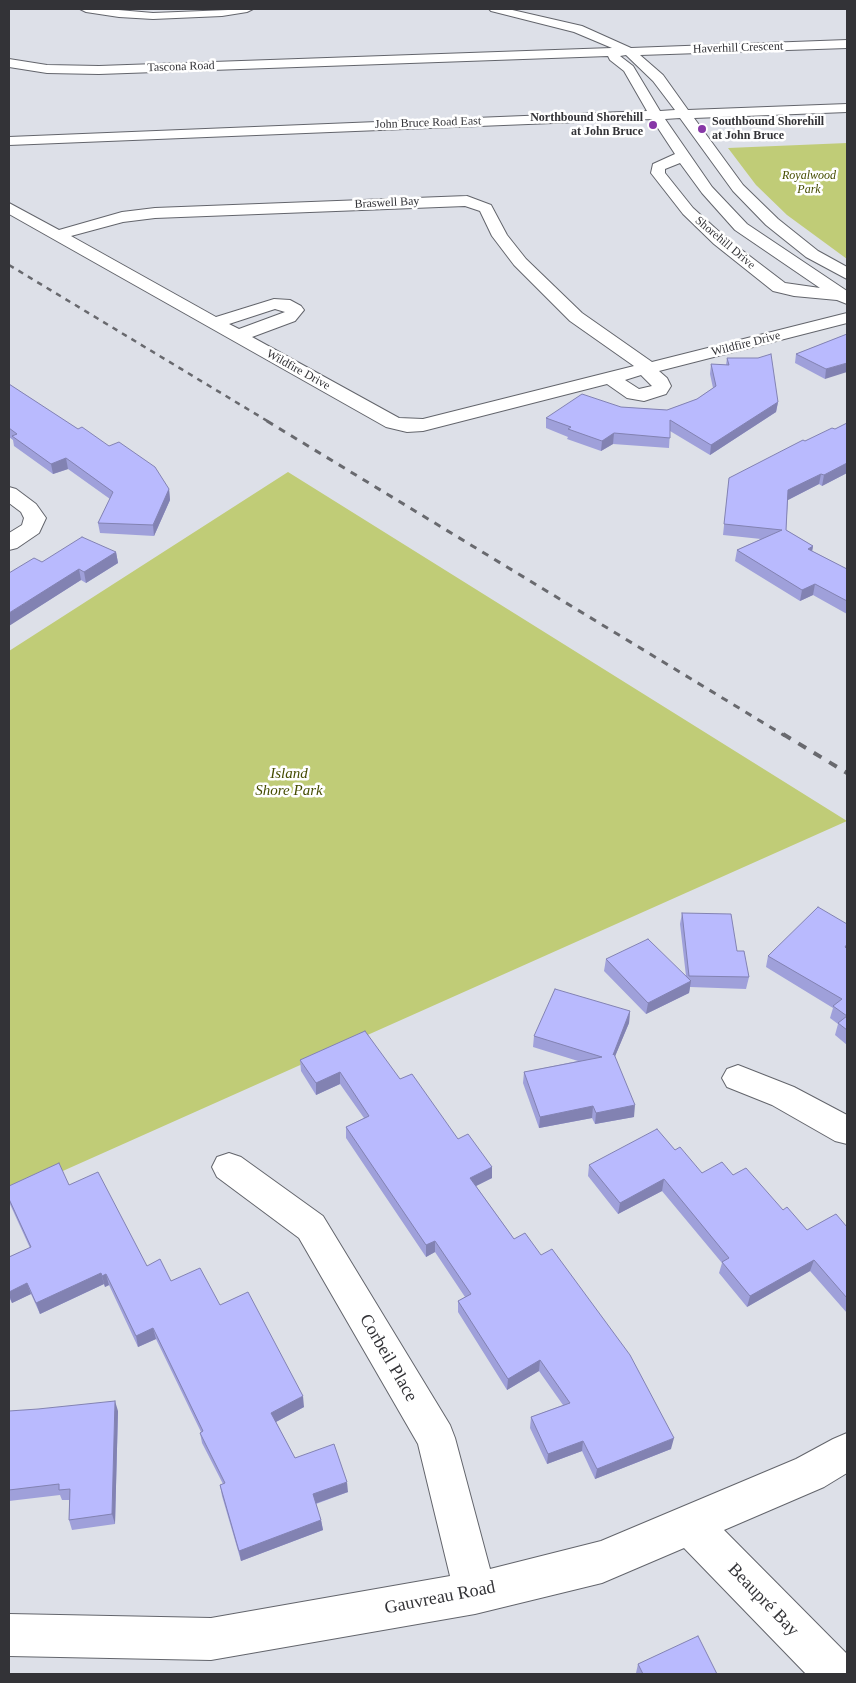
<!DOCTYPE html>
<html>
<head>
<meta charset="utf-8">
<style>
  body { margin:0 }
  #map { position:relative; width:856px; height:1683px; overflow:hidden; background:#dde0e8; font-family:Georgia,serif }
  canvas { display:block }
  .frame { position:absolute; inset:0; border:10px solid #333337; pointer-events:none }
</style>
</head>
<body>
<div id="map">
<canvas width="856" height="1683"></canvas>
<div class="frame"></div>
</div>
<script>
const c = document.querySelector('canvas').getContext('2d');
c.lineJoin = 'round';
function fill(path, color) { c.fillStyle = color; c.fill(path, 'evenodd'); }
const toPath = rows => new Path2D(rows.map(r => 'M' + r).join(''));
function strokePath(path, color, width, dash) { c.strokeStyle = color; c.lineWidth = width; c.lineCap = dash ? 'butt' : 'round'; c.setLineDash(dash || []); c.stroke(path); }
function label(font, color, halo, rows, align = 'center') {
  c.font = font + ' Georgia,serif'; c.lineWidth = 5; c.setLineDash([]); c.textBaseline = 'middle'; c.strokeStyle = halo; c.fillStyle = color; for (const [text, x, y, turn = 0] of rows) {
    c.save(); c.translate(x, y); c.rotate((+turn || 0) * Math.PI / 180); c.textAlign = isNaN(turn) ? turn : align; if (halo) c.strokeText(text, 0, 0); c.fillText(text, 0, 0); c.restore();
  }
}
fill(toPath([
  [847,143,847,259,787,215,756,185,728,148],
  [288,472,847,821,9,1195,9,651]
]), '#c0cc77');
const minor = toPath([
  [80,9,107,9,153,13,253,9,247,12,222,16,153,19,119,17,86,12,80,9],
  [489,9,508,9,582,26,631,48,847,40,847,48,640,55,663,75,688,110,847,104,847,112,694,118,743,185,778,219,818,251,847,267,847,279,806,257,766,225,733,191,680,118,665,119,712,187,747,224,847,291,847,304,837,300,794,296,773,291,714,244,683,214,651,173,653,164,675,154,652,119,9,145,9,137,647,111,624,71,610,60,608,56,99,74,47,73,9,67,9,59,47,65,99,66,612,48,574,32,491,11,489,9],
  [626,55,653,81,675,110,660,111,633,66,620,56,626,55],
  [680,163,702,193,735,230,820,288,785,283,726,238,693,208,665,173,665,169,680,163],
  [467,196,491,205,507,235,526,259,582,313,652,362,847,313,847,323,659,371,667,378,671,386,666,394,644,401,627,398,607,384,423,431,407,432,386,427,9,214,9,203,59,230,122,212,155,208,467,196],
  [465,206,480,211,492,236,514,265,570,321,634,366,423,419,399,418,252,337,295,321,304,310,301,306,290,300,274,299,216,317,71,236,123,222,155,218,465,206],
  [275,309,285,312,239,329,229,324,275,309],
  [641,375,652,386,639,389,625,380,641,375],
  [9,487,16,489,36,504,46,518,39,533,17,548,9,550,9,533,22,525,24,518,21,512,9,503,9,487],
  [738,1065,794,1087,847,1115,847,1144,835,1141,772,1105,727,1087,722,1078,727,1069,738,1065],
  [229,1153,241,1157,323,1216,450,1425,455,1438,490,1569,601,1541,796,1459,833,1439,847,1433,847,1473,824,1487,724,1530,847,1654,847,1674,806,1674,684,1548,602,1583,475,1614,211,1660,9,1656,9,1614,211,1618,450,1576,418,1444,299,1238,217,1177,212,1167,217,1157,229,1153]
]);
strokePath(minor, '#63656c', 2);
fill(minor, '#fff');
strokePath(toPath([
  [9,265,269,422]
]), '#68696e', 2.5, [5.5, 5.5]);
strokePath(toPath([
  [267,421,785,736]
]), '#68696e', 3, [7, 7]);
strokePath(toPath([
  [783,734,847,773]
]), '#68696e', 4, [9, 9]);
fill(toPath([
  [847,334,825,379,795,363,796,354],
  [727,358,778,402,776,412,710,455,670,431,669,448,613,444,601,451,567,439,568,437,546,428,546,418,621,407,667,410,697,399,713,388,710,374,711,364,726,365],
  [9,384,169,489,170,500,154,536,100,533,98,523,110,499,68,469,53,474,14,446,13,440,9,437],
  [847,423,847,473,822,486,819,484,788,500,786,530,813,546,812,551,847,569,847,614,813,595,800,601,735,561,737,550,761,539,723,535,729,478,805,441,835,429],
  [116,552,118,563,86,583,81,580,24,616,42,562],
  [682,913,737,951,749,977,746,989,690,987,689,993,646,1014,604,971,606,959,686,976,680,924],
  [847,924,847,1045,835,1035,838,1024,830,1018,833,1008,766,967,768,956],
  [630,1011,629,1023,615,1056,634,1117,595,1124,592,1118,539,1128,523,1083,524,1072,578,1061,533,1047,534,1036],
  [300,1060,400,1079,458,1139,492,1167,492,1178,476,1186,514,1239,671,1449,595,1479,582,1451,547,1464,530,1428,531,1417,563,1405,539,1371,507,1390,458,1312,458,1301,465,1297,435,1252,426,1257,346,1138,346,1127,364,1118,340,1084,316,1095,301,1071],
  [675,1150,702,1173,733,1175,783,1210,807,1230,847,1227,847,1313,810,1271,747,1307,719,1273,722,1263,662,1191,618,1214,588,1176,589,1165],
  [69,1185,147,1266,171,1281,220,1305,304,1407,276,1422,295,1458,348,1492,316,1504,321,1520,323,1530,241,1561,222,1496,220,1485,223,1484,202,1443,200,1433,201,1432,156,1339,138,1347,109,1285,105,1287,104,1284,40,1314,31,1294,12,1303,9,1297,9,1257,30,1248,9,1202,9,1186],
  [9,1411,118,1411,115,1524,72,1530,69,1520,69,1500,62,1500,60,1495,9,1501],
  [638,1664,717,1674,636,1674,636,1673]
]), '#9fa0da');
fill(toPath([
  [847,363,847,372,825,379,826,369],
  [778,402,776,412,710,455,711,445],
  [614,433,613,444,601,451,602,441],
  [66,458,68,469,53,474,51,464],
  [847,463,847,473,822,486,824,475],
  [821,474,819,484,786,501,788,490],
  [169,489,170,500,154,536,153,525],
  [813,546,811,557,808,549],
  [116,552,118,563,86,583,84,572],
  [79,569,81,580,9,626,9,613],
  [815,584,813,595,800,601,802,590],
  [691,981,689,993,646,1014,648,1003],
  [630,1011,629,1023,611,1066,613,1055],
  [340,1072,340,1084,316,1095,316,1083],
  [635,1105,634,1117,595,1124,596,1113],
  [593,1106,592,1118,539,1128,540,1117],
  [492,1167,492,1178,470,1189,470,1178],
  [664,1179,662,1191,618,1214,620,1203],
  [435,1241,435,1252,426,1257,426,1245],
  [814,1260,810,1271,747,1307,750,1296],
  [101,1273,104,1284,40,1314,36,1303],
  [106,1274,109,1285,105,1287,102,1276],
  [27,1283,31,1294,12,1303,9,1295,9,1292],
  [153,1328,156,1339,138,1347,136,1336],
  [540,1360,539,1371,507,1390,508,1379],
  [303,1396,304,1407,272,1424,271,1413],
  [115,1401,118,1411,115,1524,112,1514],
  [674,1438,671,1449,595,1479,597,1469],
  [583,1441,582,1451,547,1464,548,1454],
  [347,1482,348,1492,314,1504,313,1494],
  [321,1520,323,1530,241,1561,239,1551]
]), '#8282b2');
const building = toPath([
  [847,334,847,363,826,369,796,354,847,334],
  [771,354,778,402,711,445,670,420,670,438,614,433,602,441,568,429,571,427,546,418,582,394,621,407,667,410,697,399,716,386,711,364,729,365,727,358,758,358,771,354],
  [9,384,78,429,82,427,109,446,119,442,155,467,169,489,153,525,98,523,113,492,66,458,51,464,12,436,17,434,9,428,9,384],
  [847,423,847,463,824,475,821,474,788,490,786,530,813,546,808,549,847,569,847,601,815,584,802,590,737,550,782,530,724,524,729,478,803,440,805,441,832,428,835,429,847,423],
  [82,537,116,552,84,572,79,569,9,613,9,573,34,558,42,562,82,537],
  [818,907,847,924,847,944,845,947,847,949,847,1030,838,1023,847,1016,833,1006,842,999,768,956,818,907],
  [682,913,731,914,737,951,744,951,749,977,689,976,682,913],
  [648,939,691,981,648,1003,606,959,648,939],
  [555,989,630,1011,613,1055,614,1054,635,1105,596,1113,593,1106,540,1117,524,1072,602,1057,534,1036,555,989],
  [365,1031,400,1079,412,1074,458,1139,468,1134,492,1167,470,1178,514,1239,525,1233,541,1255,552,1249,630,1355,674,1438,597,1469,583,1441,548,1454,531,1417,570,1403,540,1360,508,1379,458,1301,471,1294,435,1241,426,1245,346,1127,369,1116,340,1072,316,1083,300,1060,365,1031],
  [657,1129,675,1150,680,1147,702,1173,722,1162,733,1175,746,1168,783,1210,787,1207,807,1230,836,1214,847,1227,847,1298,814,1260,750,1296,722,1262,729,1258,664,1179,620,1203,589,1165,657,1129],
  [59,1163,69,1185,98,1172,147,1266,160,1259,171,1281,200,1268,220,1305,248,1292,303,1396,271,1413,295,1458,334,1444,347,1482,313,1494,321,1520,239,1551,220,1485,225,1483,200,1433,203,1431,153,1328,136,1336,106,1274,102,1276,101,1273,36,1303,27,1283,9,1292,9,1257,31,1247,9,1199,9,1186,59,1163],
  [115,1401,112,1514,69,1520,70,1489,59,1490,59,1484,9,1490,9,1411,38,1409,115,1401],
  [698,1636,717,1674,643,1674,638,1664,698,1636]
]);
fill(building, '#b9bafe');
strokePath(building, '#8282b2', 1);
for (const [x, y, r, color] of [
  [653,125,5,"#8737a7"],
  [702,129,5,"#8737a7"]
]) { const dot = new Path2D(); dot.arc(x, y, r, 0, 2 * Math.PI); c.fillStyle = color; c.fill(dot); strokePath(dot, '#fff', 2); }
label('12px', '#333337', '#fff', [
  ["Haverhill Crescent",738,48,-2],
  ["Tascona Road",181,67,-2],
  ["John Bruce Road East",428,123,-2],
  ["Braswell Bay",387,203,-3],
  ["Shorehill Drive",725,243,40],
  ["Wildfire Drive",746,344,-14],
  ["Wildfire Drive",298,370,29]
]);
label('bold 12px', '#333337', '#fff', [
  ["Northbound Shorehill",643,118],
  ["at John Bruce",643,132],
  ["Southbound Shorehill",712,122,"left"],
  ["at John Bruce",712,136,"left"]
], 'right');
label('italic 12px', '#464d02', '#fff', [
  ["Royalwood",809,176],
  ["Park",809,190]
]);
label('italic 15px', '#464d02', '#fff', [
  ["Island",289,774],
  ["Shore Park",289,791]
]);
label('18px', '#333337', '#fff', [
  ["Corbeil Place",388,1358,60],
  ["Gauvreau Road",440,1598,-11],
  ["Beaupré Bay",763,1600,46]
]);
</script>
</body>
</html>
